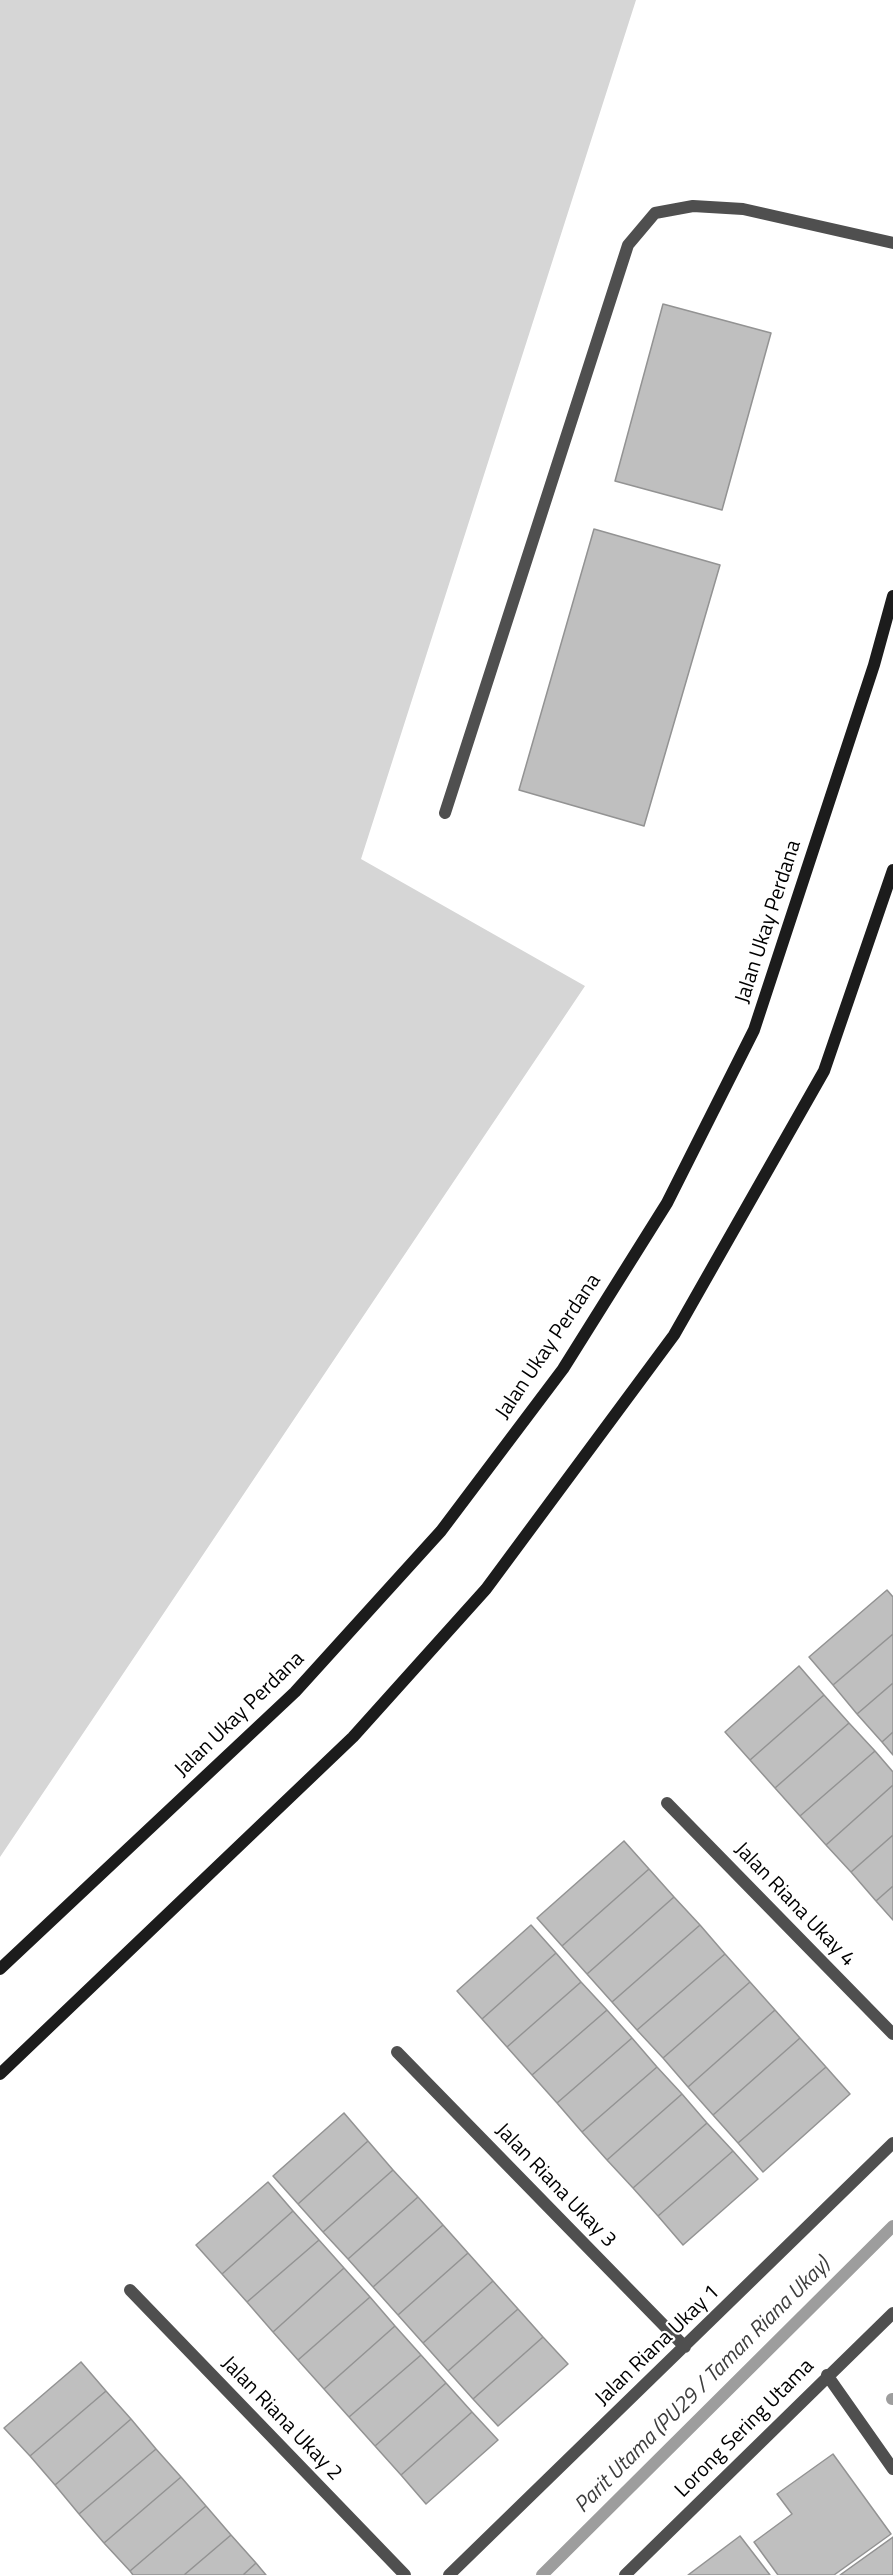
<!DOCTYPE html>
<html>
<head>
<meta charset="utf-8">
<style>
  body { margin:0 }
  canvas { display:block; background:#fff }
</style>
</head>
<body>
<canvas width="893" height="2575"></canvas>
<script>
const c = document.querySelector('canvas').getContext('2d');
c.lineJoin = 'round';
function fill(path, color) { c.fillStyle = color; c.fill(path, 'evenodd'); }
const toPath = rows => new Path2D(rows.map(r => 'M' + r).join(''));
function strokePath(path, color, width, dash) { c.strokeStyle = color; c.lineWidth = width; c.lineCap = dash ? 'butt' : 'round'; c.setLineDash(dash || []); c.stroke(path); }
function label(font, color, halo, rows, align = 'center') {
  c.font = font + ' "Titillium Web",sans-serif'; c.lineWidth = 4.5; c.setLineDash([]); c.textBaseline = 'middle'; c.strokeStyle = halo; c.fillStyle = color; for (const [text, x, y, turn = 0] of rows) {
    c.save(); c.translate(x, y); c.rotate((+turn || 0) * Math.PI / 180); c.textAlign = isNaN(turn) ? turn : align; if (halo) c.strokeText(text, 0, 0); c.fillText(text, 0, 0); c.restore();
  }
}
fill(toPath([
  [0,0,636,0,361,859,585,986,0,1857]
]), '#d6d6d6');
strokePath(toPath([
  [892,2399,893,2399],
  [542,2575,893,2226]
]), '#9d9d9d', 12);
const building = toPath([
  [663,304,771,333,722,510,615,481,663,304],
  [594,529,720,565,644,826,519,790,594,529],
  [887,1590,893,1597,893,1634,833,1685,809,1657,887,1590],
  [893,1634,893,1683,857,1714,833,1685,893,1634],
  [799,1666,824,1695,750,1760,725,1732,799,1666],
  [893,1683,893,1732,882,1742,857,1714,893,1683],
  [824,1695,849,1723,775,1788,750,1760,824,1695],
  [849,1723,875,1751,800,1816,775,1788,849,1723],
  [893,1732,893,1755,882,1742,893,1732],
  [875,1751,893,1772,893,1785,826,1845,800,1816,875,1751],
  [893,1785,893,1835,851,1872,826,1845,893,1785],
  [893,1835,893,1886,876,1901,851,1872,893,1835],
  [624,1841,649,1869,562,1946,537,1918,624,1841],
  [649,1869,674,1897,587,1974,562,1946,649,1869],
  [893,1886,893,1920,876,1901,893,1886],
  [674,1897,700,1925,612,2002,587,1974,674,1897],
  [531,1925,556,1953,482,2019,457,1991,531,1925],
  [700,1925,725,1954,637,2030,612,2002,700,1925],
  [556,1953,581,1982,507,2047,482,2019,556,1953],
  [725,1954,750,1982,663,2058,637,2030,725,1954],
  [581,1982,607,2010,532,2075,507,2047,581,1982],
  [750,1982,775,2010,688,2087,663,2058,750,1982],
  [607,2010,632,2038,557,2103,532,2075,607,2010],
  [775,2010,800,2038,713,2115,688,2087,775,2010],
  [632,2038,657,2067,582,2132,557,2103,632,2038],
  [800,2038,826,2067,738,2143,713,2115,800,2038],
  [657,2067,682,2094,607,2160,582,2132,657,2067],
  [826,2067,850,2094,763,2172,738,2143,826,2067],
  [682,2094,707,2123,633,2188,607,2160,682,2094],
  [344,2113,368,2141,298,2204,273,2176,344,2113],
  [707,2123,733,2151,658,2216,633,2188,707,2123],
  [368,2141,393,2170,323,2232,298,2204,368,2141],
  [733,2151,758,2179,683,2245,658,2216,733,2151],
  [393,2170,418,2197,348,2259,323,2232,393,2170],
  [268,2182,293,2211,222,2274,196,2245,268,2182],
  [418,2197,443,2225,373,2287,348,2259,418,2197],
  [293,2211,319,2240,247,2302,222,2274,293,2211],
  [443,2225,468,2253,398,2315,373,2287,443,2225],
  [319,2240,344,2268,273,2332,247,2302,319,2240],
  [468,2253,493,2281,423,2343,398,2315,468,2253],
  [344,2268,370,2297,298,2360,273,2332,344,2268],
  [493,2281,518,2309,448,2371,423,2343,493,2281],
  [370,2297,395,2326,324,2389,298,2360,370,2297],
  [518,2309,543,2337,473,2399,448,2371,518,2309],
  [395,2326,421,2355,349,2417,324,2389,395,2326],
  [543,2337,568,2364,498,2426,473,2399,543,2337],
  [421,2355,446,2383,375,2446,349,2417,421,2355],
  [81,2362,106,2391,30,2456,4,2428,81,2362],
  [446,2383,472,2412,401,2475,375,2446,446,2383],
  [106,2391,131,2419,55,2485,30,2456,106,2391],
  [472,2412,498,2440,426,2504,401,2475,472,2412],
  [131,2419,156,2449,79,2514,55,2485,131,2419],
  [156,2449,181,2477,104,2543,79,2514,156,2449],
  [833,2454,891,2534,834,2575,778,2575,754,2542,792,2514,777,2494,833,2454],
  [181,2477,206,2506,130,2571,104,2543,181,2477],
  [206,2506,231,2535,184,2575,133,2575,130,2571,206,2506],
  [231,2535,256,2563,243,2575,184,2575,231,2535],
  [740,2536,770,2575,688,2575,740,2536],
  [893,2537,893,2575,840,2575,893,2537],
  [256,2563,266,2575,243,2575,256,2563]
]);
fill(building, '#bfbfbf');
strokePath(building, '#939393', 1.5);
strokePath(toPath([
  [445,813,628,245,655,213,693,206,743,209,893,243]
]), '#4f4f4f', 12);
strokePath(toPath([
  [667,1803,893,2034],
  [397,2052,685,2347],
  [130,2290,405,2575],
  [827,2375,893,2469],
  [449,2575,893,2143],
  [625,2575,893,2313]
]), '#4f4f4f', 12);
strokePath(toPath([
  [0,1969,295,1692,441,1531,563,1369,667,1203,754,1030,874,665,893,596],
  [0,2074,353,1737,486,1589,674,1335,824,1071,893,870]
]), '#1c1c1c', 12);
label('21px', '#000', '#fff', [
  ["Jalan Ukay Perdana",769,922,-72],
  ["Jalan Ukay Perdana",549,1347,-56],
  ["Jalan Ukay Perdana",240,1715,-44],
  ["Jalan Riana Ukay 4",794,1905,46],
  ["Jalan Riana Ukay 3",555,2186,46],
  ["Jalan Riana Ukay 1",658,2346,-44],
  ["Jalan Riana Ukay 2",281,2419,46],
  ["Lorong Sering Utama",745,2429,-45]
]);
label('italic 22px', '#3e3e3e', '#fff', [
  ["Parit Utama (PU29 / Taman Riana Ukay)",703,2386,-45]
]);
</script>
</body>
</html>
